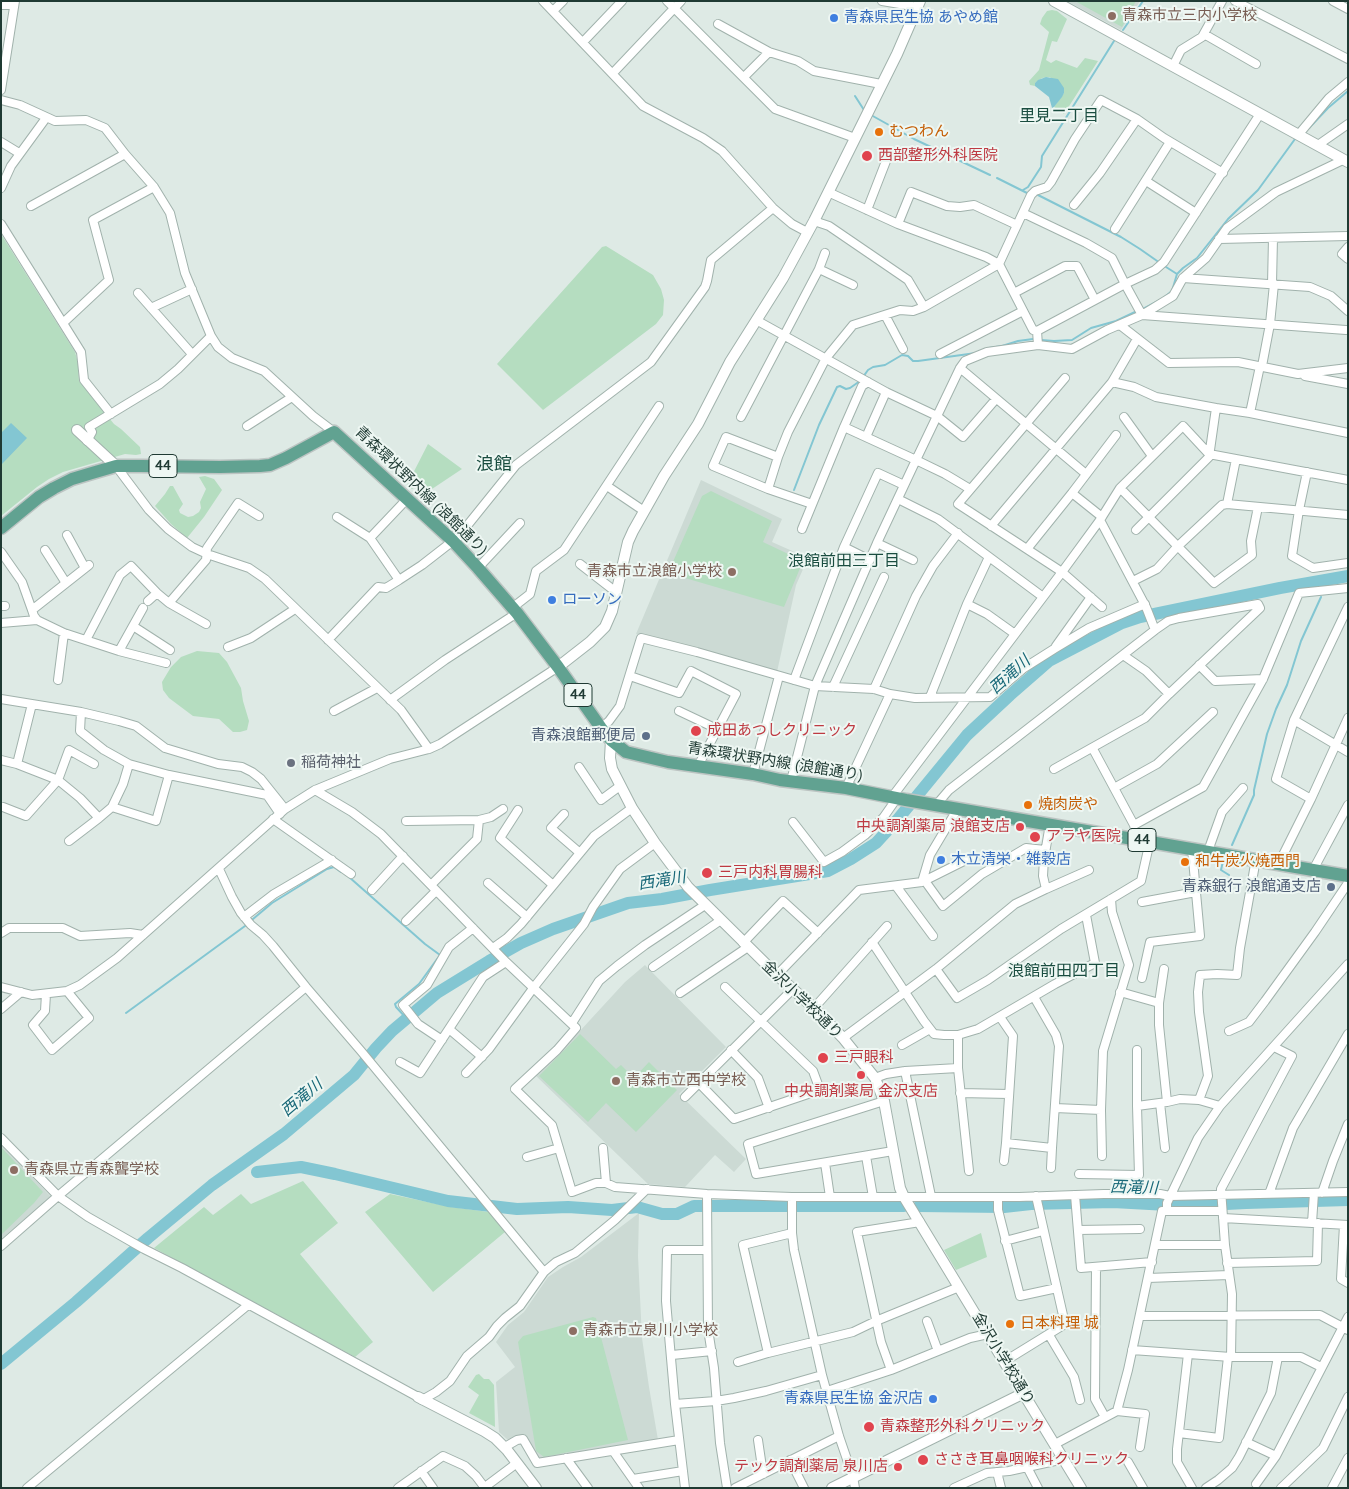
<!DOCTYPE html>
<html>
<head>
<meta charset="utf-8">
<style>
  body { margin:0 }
  #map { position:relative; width:1349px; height:1489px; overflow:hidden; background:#deeae5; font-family:"PT Sans",sans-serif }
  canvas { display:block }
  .frame { position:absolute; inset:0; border:2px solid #1f3a33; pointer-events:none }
</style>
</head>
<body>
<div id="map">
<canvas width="1349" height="1489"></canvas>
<div class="frame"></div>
</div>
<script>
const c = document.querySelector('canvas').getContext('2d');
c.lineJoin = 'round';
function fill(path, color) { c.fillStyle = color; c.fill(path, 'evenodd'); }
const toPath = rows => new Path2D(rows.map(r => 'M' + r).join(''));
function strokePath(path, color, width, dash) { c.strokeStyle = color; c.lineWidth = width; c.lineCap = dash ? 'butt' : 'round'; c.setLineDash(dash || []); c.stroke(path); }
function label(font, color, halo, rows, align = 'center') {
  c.font = font + ' "PT Sans","Noto Sans JP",sans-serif'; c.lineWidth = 4; c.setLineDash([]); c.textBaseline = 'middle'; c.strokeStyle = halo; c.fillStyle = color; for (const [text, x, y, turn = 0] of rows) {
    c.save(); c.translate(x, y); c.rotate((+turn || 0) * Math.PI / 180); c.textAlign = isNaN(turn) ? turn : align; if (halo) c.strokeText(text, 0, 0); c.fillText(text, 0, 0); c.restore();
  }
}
fill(toPath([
  [1067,1,1140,1,1121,30],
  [701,480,782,519,772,542,808,558,796,585,777,672,636,634],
  [645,965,726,1047,679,1094,746,1159,734,1172,715,1155,685,1187,648,1184,535,1075,579,1032,625,982],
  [1,1144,51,1197,1,1239],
  [639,1213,638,1256,642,1338,649,1387,658,1440,539,1459,524,1434,508,1440,499,1432,496,1382,515,1367,496,1342,508,1325,524,1312,548,1277,563,1267,581,1257]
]), '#ccdad4');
fill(toPath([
  [1075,1,1136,1,1122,27],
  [1052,10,1057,11,1067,19,1057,42,1052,41,1046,60,1051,63,1056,60,1077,68,1085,58,1098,61,1064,114,1054,107,1064,93,1050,77,1042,78,1035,83,1035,86,1030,85,1029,81,1039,70,1049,32,1040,24,1042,18,1047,11],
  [1,234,75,352,78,363,79,381,114,424,121,429,140,447,141,454,136,455,125,454,63,472,49,479,37,487,1,516],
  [606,246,653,275,661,289,664,300,663,315,656,324,543,410,497,364,602,247],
  [428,444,462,469,426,493,416,486,412,489,407,485],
  [205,476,214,479,222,490,204,517,187,538,171,524,155,506,165,494,170,486,173,486,183,504,179,510,180,513,188,517,193,516,199,512,201,508,200,502,206,489,199,477],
  [711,491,772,521,763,542,803,561,784,607,668,573,702,496],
  [197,651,219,653,227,662,241,688,243,701,249,721,247,730,240,732,233,732,219,719,193,716,169,698,163,690,162,682,171,667,181,657],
  [580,1034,616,1069,621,1065,634,1078,649,1062,677,1090,636,1132,606,1103,588,1122,539,1076],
  [1,1147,43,1192,34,1203,1,1235],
  [303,1181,338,1223,300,1254,373,1342,355,1357,154,1248,204,1207,213,1215,241,1194,251,1204],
  [390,1194,451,1207,489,1212,505,1232,433,1292,365,1212],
  [981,1233,987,1257,956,1270,944,1250],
  [593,1317,596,1318,628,1440,544,1457,536,1451,518,1342,523,1336],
  [479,1374,484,1379,489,1379,494,1385,495,1427,469,1413,479,1395,468,1387,476,1375]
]), '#b5ddc0');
fill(toPath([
  [1046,77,1058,79,1064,88,1064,93,1062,97,1054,107,1052,108,1049,97,1035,86,1035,83,1038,80],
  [11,423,27,438,1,465,1,433]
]), '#83c6d2');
strokePath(toPath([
  [1123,30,1143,1],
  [855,96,864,110],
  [871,115,914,139,990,175],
  [1309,128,1328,108,1348,91],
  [997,178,1027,193],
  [1023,190,1028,187,1041,167,1042,156,1114,41],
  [1038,195,1121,237,1140,249,1160,263],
  [1166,267,1177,274],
  [1143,309,1162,299,1172,291,1177,274,1183,268,1197,258,1228,219,1258,190,1295,139],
  [1041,340,1054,341,1072,340,1091,328,1116,321,1135,312],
  [989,348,1002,346,1018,341,1033,339],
  [863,377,868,370,873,367,885,365,902,355,908,356,913,361,918,361,976,353],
  [794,490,819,425,837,387,840,386,846,389,850,388,860,381],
  [1319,581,1320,587],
  [1232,845,1254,795,1254,790,1267,734,1276,709,1287,685,1301,641,1321,597],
  [1223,861,1221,870,1229,875],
  [349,877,425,944,440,955,419,984,395,1004,396,1007,407,1019],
  [253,919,272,903,327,869,334,867,341,872],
  [126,1013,245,926]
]), '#83c6d2', 2);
strokePath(toPath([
  [257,1172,301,1167,335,1174,448,1201,517,1209,568,1207,612,1210,637,1207,662,1214,677,1214,694,1206,904,1206],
  [919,1206,1004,1207,1031,1204,1113,1202,1186,1206,1246,1203,1348,1200],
  [1,1364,76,1302,148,1238,212,1185,284,1134,354,1075,376,1048,392,1031,437,993,489,961,521,943,553,929,628,903,662,899,710,890,828,871,851,859,876,843,898,819,967,735,1010,695,1049,661,1122,623,1140,617,1280,588,1348,576]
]), '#83c6d2', 12);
const minor = toPath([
  [543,1,643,106,703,138,722,151,773,208,792,224,807,232],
  [667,1,775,109,855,138],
  [882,1,918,7],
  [1235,1,1348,59],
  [1333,1,1348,9],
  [1,5,14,5],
  [553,11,563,1],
  [718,24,769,52,798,61,814,71,881,84],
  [1204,34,1256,64],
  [583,42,622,1],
  [1173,66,1181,50,1202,37,1222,1],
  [613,73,681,1],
  [744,77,769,52],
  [1,90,15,1],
  [1,100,20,105,55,121,86,120,105,128,125,154,154,187,170,213,185,273,211,336,218,347,232,358,264,371,313,416,334,432],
  [1299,134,1329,98,1348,82],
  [1,142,19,153],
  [1318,145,1348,124],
  [1146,181,1196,213],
  [1,188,11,166,46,118],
  [828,192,898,224,986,257,999,264,1033,330,1037,331,1038,345],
  [1074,205,1100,173,1137,119],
  [31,206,125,154],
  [867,210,888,156],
  [1023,213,1086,243,1112,258,1125,284,1142,315],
  [814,221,829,226,908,280,924,307],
  [1,224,81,352,84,380,111,414],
  [898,224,911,192,947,206,960,207,974,205,1017,225],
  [1115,229,1170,142],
  [1219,239,1348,236],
  [1348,247,1342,254,1348,259],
  [819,269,825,253],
  [1183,278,1310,287,1331,296,1348,311],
  [1272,284,1273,238],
  [138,293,192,354],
  [1014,293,1065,266,1077,266,1095,300],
  [151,308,192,289],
  [885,315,903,349],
  [1142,315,1346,330],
  [756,320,886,392,937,416,963,437,996,399],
  [63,323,109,280,93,220,154,187],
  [1120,325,1169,363,1238,362,1298,374,1348,368],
  [1037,331,1125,284,1155,270,1164,262,1260,114],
  [940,354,1023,311],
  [1262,366,1270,324,1274,284],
  [960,368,1086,474],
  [1305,376,1348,384],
  [1065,378,958,504,1062,572,1102,607],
  [1112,382,1134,387,1156,397,1216,408],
  [1250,413,1348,433],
  [741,417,819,269,853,285],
  [1124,417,1152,456],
  [247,426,292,397],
  [844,427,916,460,945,474,970,489],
  [866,437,886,392],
  [87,441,92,432,89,427,160,384,178,369,211,336],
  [778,457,726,437,713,466,768,489,812,504],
  [1236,459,1227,504,1348,515],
  [116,466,149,510,168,529,192,547,207,554,249,568,265,579,401,710,429,749],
  [1307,472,1299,510,1292,556,1313,568,1348,563],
  [607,486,644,511],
  [1120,488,1214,583,1252,555,1251,541,1258,507],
  [768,489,778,457,788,432,826,358,853,325,900,310,913,311,924,307,999,264,1031,195,1035,191,1047,187,1051,182,1075,139,1101,100,1137,119,1164,138,1223,173],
  [1072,493,1102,517],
  [898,499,938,519,1043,597],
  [337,517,370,538,399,580],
  [1100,520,1146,607,1155,630],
  [991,526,1112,382,1137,339],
  [802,529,844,427,862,386,868,382],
  [1136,530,1209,457,1216,408,1250,413,1260,366],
  [67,535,85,568],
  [370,538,407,499],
  [877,543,913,560],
  [844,547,870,560],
  [1027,549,1072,493,1116,435],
  [45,550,66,583],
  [1,552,22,582,32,610],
  [580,564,616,592],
  [478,568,520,523],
  [1133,581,1157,569,1177,547,1222,505,1227,504],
  [148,601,157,593],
  [967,604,987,614,1015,634],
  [1,606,5,606],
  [512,608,530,594,536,571,564,550,659,406],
  [37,620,34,616,32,610,89,565],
  [1,623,37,620,64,633,119,651,166,663],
  [206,624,169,603,206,560,207,548,238,503,259,516],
  [133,626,170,650],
  [86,640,120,575,131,566,157,593,169,603],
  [328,640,378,587,386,588,399,580,422,565,458,537,516,465,651,362,705,287,707,281,711,260,773,208],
  [1056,646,1091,597],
  [228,647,251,638,295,609],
  [119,651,143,608],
  [1123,655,1146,671,1169,694],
  [1199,665,1215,681,1263,679],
  [630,676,679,693,691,671,736,694,698,766],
  [58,680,64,633],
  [794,680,844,547,878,473,904,485],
  [833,687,884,577],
  [874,689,916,596,933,566,958,533],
  [930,697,967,604,989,557],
  [1,699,81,712,119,721,136,726,165,748,218,764,242,767,252,772,261,779,285,809],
  [390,700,445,660,517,613],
  [334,711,377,688],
  [679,711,717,729],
  [1294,720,1348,752],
  [601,728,609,721,620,706,641,638,697,652,815,686,874,689,890,694,915,698,990,697,1024,668,1054,649,1089,628,1145,604],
  [1093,749,1134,825],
  [1,760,17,764,58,780,80,798,99,818,112,807,123,784,129,764,104,750,80,731,81,712],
  [17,764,32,704],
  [129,764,169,775,267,795,280,814],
  [579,767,601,800,620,786],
  [753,774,779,676],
  [791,781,815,686,877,543,916,460,960,368,965,361,987,352,1038,345,1072,349,1107,330,1142,315,1173,296,1183,278,1206,258,1227,228,1276,192,1343,160],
  [846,788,890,694],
  [1114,788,1157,764,1213,712],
  [315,790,352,812,381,834,506,962,576,1028,557,1050,515,1089,552,1125,572,1192,596,1183,606,1183,615,1187,707,1194,792,1197,1019,1197,1104,1194,1160,1194,1170,1196,1348,1192],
  [892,797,1062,572,1100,520,1120,488,1183,426,1209,454,1348,480],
  [1311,799,1276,779,1294,720,1348,607],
  [937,804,949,790,1155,630,1168,621,1179,618,1258,604,1260,608,1169,694,1145,718,1054,769],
  [3,807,26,816,58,780,69,750,94,764],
  [112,807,156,821,169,775],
  [518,810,500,838,553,885],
  [564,814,551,828,580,853],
  [273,819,351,874],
  [406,821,479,820,491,817,503,809],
  [793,822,824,862,842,852,865,835,883,818,897,798],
  [1137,839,1134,825,1203,787,1263,679,1299,593,1348,588],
  [69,841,99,818],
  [1208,851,1222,812,1243,788],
  [1279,863,1311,799,1348,718],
  [219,869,232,897,241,913,251,925,263,935,273,946,306,987,361,1051,544,1272],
  [1313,870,1348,805],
  [925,881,943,906,982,874,1026,848,1045,850],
  [922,882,972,857],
  [488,883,527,917],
  [431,885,477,839,479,820],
  [896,886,933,936],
  [1046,889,1089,870],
  [372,890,403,856],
  [1142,902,1196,892],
  [244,917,274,894,332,860],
  [406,921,436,891],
  [1,933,9,928,63,928,80,936,130,933,143,935],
  [872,942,924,1021,934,1034,944,1035,958,1035,978,1029,1055,984,1095,963,1086,915],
  [743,943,783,901,818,933],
  [493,948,507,938,521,924,594,836,632,808],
  [653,967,721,920],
  [936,969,957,998,988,980,1061,929,1141,881,1150,841],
  [777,975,859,890,922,882,930,855,958,808],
  [1142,978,1150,942,1200,936,1192,849],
  [1,987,32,995,67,991,80,985,117,958,285,809,315,790,390,759,429,749,440,744,558,667],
  [1120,992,1159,1003,1159,1025,1167,1102,1180,1099,1199,1100,1220,1106],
  [680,993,748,947],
  [46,994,45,1011,33,1025,52,1050,89,1018,67,991],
  [1159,1003,1164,969],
  [814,1008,887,926],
  [1,1009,21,992],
  [1000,1017,1013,1036,1006,1143,1052,1148,1059,1046,1056,1035,1034,997],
  [572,1023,599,981,617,966,645,945,705,905],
  [449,1029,482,1057],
  [1229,1031,1249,1022,1265,1001,1315,932,1348,883],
  [958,1035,958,1068,969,1171],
  [843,1038,936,969,1015,904,1046,889,1043,876,1044,859,1050,824],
  [442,1040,418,1024,403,1005,427,985,449,947,473,928],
  [902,1045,930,1029],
  [731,1050,758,1078,769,1108],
  [1137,1050,1137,1106],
  [400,1062,420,1073,483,977,506,962],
  [905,1071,931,1196],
  [466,1073,489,1049,534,987,584,924,593,907,620,869,655,843],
  [875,1078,886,1074,905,1071,958,1068],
  [699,1083,734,1119,820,1090,813,1071,725,987],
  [960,1093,1009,1094],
  [685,1097,793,989],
  [1199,1100,1208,1076,1199,1012,1198,992,1200,975,1217,974,1237,975,1240,948,1256,859],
  [884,1101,748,1144,756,1174,893,1151],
  [1160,1103,1165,1148],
  [1055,1108,1101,1110],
  [1,1138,58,1196,88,1217,144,1249,182,1268,418,1397],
  [603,1148,606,1183],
  [866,1156,873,1197],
  [1102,1156,1101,1110,1103,1051,1129,965,1112,912,1111,899],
  [527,1157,559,1148],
  [1004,1161,1006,1143],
  [825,1163,830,1197],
  [1051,1168,1052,1148],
  [1079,1174,1139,1175,1137,1106,1167,1102],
  [1322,1193,1333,1161,1348,1124],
  [707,1194,708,1329,714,1368,720,1443,727,1488],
  [1269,1194,1293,1128,1348,1034],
  [1075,1195,1081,1268,1152,1262],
  [792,1197,792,1233,794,1250,822,1375,839,1436,853,1477,855,1488],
  [998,1197,998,1210,1020,1296,1057,1288],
  [1167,1211,1222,1211],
  [1223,1218,1348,1225],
  [1312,1223,1314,1193],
  [1344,1225,1341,1279,1348,1283],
  [1078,1230,1140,1229],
  [792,1233,743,1245,768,1353,853,1332,876,1321,959,1287],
  [1005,1241,1043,1231],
  [1156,1245,1225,1245],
  [1,1246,58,1196,306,987],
  [1227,1263,1317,1261,1318,1223],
  [1096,1267,1095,1399,1105,1417],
  [1148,1278,1229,1275],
  [1140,1316,1320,1315,1348,1330],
  [927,1321,938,1351],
  [1049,1335,1074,1377,1080,1400],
  [1132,1350,1231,1357,1301,1357,1321,1367],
  [1188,1354,1177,1449,1177,1462,1192,1488],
  [672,1355,712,1351],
  [1231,1357,1232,1294,1225,1245,1221,1189,1292,1056,1274,1047],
  [1005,1361,1065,1324,1036,1196],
  [738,1362,768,1353],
  [891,1370,881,1342,857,1232,920,1222],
  [827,1391,891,1370,970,1338,988,1334],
  [422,1400,436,1392,450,1381,467,1356,489,1337,497,1326,505,1318,520,1306,544,1272,556,1262,575,1253,615,1220,647,1189],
  [675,1404,716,1401,734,1398,766,1391,822,1375],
  [1117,1411,1145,1414,1140,1447],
  [1179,1433,1219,1438,1228,1357],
  [758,1440,763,1474],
  [1246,1442,1276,1456,1348,1317],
  [1055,1444,1117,1411,1128,1370,1162,1211,1167,1211,1167,1203,1198,1138,1220,1106,1348,964],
  [505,1447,517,1440,523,1439,537,1463,679,1440],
  [613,1451,639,1488],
  [566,1458,588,1488],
  [790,1460,804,1488],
  [1128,1462,1143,1488],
  [1027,1467,1038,1488],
  [421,1471,433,1488],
  [997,1472,1001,1488],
  [633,1479,683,1471],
  [1256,1484,1276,1456],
  [485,1487,517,1463],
  [27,1488,248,1305],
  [398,1488,443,1456,465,1466,476,1476,485,1488],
  [685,1488,675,1404,666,1301,667,1250,707,1250],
  [735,1488,839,1436],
  [954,1488,987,1473,1009,1471,1064,1459],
  [1206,1488,1218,1480,1232,1468,1239,1457,1271,1393,1278,1357],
  [1281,1488,1323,1448,1348,1397],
  [1332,1488,1348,1458]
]);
const tertiary = toPath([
  [1054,1,1348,162],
  [77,430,116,466],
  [558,667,590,642,605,627,612,611,628,542,633,531,664,476,698,424,730,362,783,278,814,221,897,54,920,1],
  [611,740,610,758,612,769,632,808,655,843,688,887,777,975,814,1008,843,1038,875,1078,884,1101,900,1188,904,1197,1081,1488],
  [418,1397,484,1431,495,1438,507,1450,536,1488],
  [832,1488,1024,1393]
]);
const primary = toPath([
  [1,528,39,497,54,488,72,479,92,473,116,466,141,466,220,467,260,466,270,465,286,458,334,432,453,541,478,568,517,613,558,667,601,728,611,740,626,752,668,762,753,774,780,780,846,788,906,800,1348,876]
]);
strokePath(minor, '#a1b2ac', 10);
strokePath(tertiary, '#a1b2ac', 12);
strokePath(primary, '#bcc4c2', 15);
strokePath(minor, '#fff', 8);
strokePath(tertiary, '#fff', 10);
strokePath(primary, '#61a291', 12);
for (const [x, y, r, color] of [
  [1112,16,5,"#8d6e63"],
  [834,18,5,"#3f7fe0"],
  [879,132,5,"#e8710a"],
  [867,156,6,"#e0444e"],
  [732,572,5,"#8d6e63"],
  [552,600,5,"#3f7fe0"],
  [696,731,6,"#e0444e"],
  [646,736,5,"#5c6f8a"],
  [291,763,5,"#6b7280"],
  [1028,805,5,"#e8710a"],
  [1020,827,5,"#e0444e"],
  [1035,837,6,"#e0444e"],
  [941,860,5,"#3f7fe0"],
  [1185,862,5,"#e8710a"],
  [707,873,6,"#e0444e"],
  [1331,887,5,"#5c6f8a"],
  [823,1058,6,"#e0444e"],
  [861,1075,5,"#e0444e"],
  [616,1081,5,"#8d6e63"],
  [14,1170,5,"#8d6e63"],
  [1010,1324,5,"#e8710a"],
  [573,1331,5,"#8d6e63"],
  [933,1399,5,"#3f7fe0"],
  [869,1427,6,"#e0444e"],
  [923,1460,6,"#e0444e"],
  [898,1467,5,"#e0444e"]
]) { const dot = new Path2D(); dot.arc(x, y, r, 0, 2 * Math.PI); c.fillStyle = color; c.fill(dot); strokePath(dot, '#eef7f3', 2); }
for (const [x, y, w] of [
  [163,466,28],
  [578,695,28],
  [1142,840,28]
]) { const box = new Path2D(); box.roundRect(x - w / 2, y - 11.5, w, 23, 4); c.fillStyle = '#eef7f3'; c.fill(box); strokePath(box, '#1f3a33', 1); }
label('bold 14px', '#1f3a33', null, [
  ["44",163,466],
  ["44",578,695],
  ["44",1142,840]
]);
label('15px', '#785e54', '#eef7f3', [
  ["青森市立三内小学校",1122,16],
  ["青森市立浪館小学校",722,572,"right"],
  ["青森市立西中学校",626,1081],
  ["青森県立青森聾学校",24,1170],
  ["青森市立泉川小学校",583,1331]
], 'left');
label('15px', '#366cbe', '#eef7f3', [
  ["青森県民生協 あやめ館",844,18],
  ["ローソン",562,600],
  ["木立清栄・雑穀店",951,860],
  ["青森県民生協 金沢店",923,1399,"right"]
], 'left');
label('15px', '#c56008', '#eef7f3', [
  ["むつわん",889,132],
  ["焼肉炭や",1038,805],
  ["和牛炭火焼西門",1195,862],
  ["日本料理 城",1020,1324]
], 'left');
label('15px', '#be3a42', '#eef7f3', [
  ["西部整形外科医院",878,156],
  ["成田あつしクリニック",707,731],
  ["中央調剤薬局 浪館支店",1010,827,"right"],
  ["アラヤ医院",1046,837],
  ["三戸内科胃腸科",718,873],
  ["三戸眼科",834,1058],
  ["中央調剤薬局 金沢支店",861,1092,"center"],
  ["青森整形外科クリニック",880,1427],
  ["ささき耳鼻咽喉科クリニック",934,1460],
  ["テック調剤薬局 泉川店",888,1467,"right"]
], 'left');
label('15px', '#1f3a33', '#eef7f3', [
  ["青森環状野内線 (浪館通り)",421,491,44],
  ["青森環状野内線 (浪館通り)",775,762,9],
  ["金沢小学校通り",802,1000,44],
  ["金沢小学校通り",1003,1359,59]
]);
label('15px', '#4e5e75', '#eef7f3', [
  ["青森浪館郵便局",636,736],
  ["青森銀行 浪館通支店",1321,887]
], 'right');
label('15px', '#5b616d', '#eef7f3', [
  ["稲荷神社",301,763]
], 'left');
label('16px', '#1a4d40', '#eef7f3', [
  ["里見二丁目",1059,116],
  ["浪館前田三丁目",844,561],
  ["浪館前田四丁目",1064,971]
]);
label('italic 16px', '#186878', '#eef7f3', [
  ["西滝川",1010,675,-42],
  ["西滝川",662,881,-9],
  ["西滝川",302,1098,-40],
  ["西滝川",1134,1188,2]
]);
label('18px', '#1a4d40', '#eef7f3', [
  ["浪館",494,465]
]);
</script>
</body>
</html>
